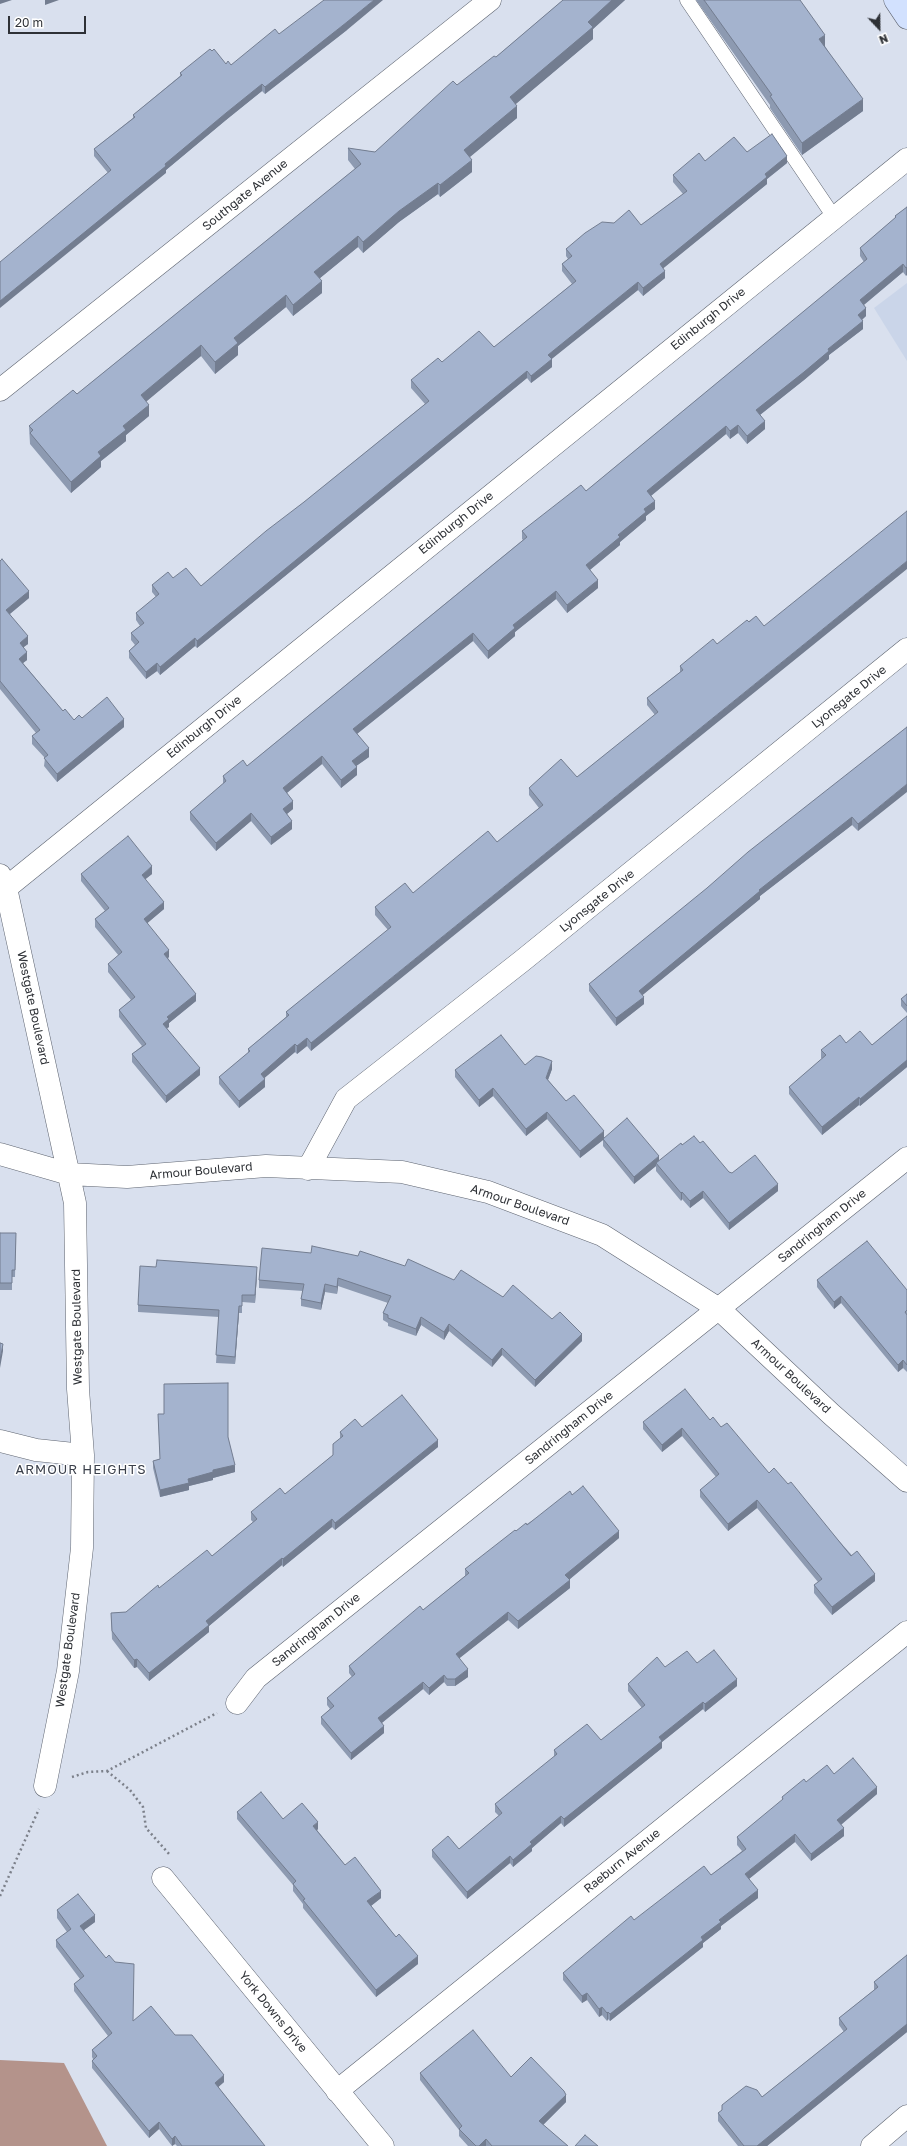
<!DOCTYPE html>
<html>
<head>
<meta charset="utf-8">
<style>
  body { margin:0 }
  #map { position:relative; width:907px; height:2146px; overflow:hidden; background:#d9e0ee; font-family:"Golos Text",sans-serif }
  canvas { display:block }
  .north { position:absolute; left:859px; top:8px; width:40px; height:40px; -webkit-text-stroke:3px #fff; paint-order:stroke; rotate:158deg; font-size:11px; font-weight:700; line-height:16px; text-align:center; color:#2e3136 }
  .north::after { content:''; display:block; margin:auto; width:14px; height:18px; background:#2e3136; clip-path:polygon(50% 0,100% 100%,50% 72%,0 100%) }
  .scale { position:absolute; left:8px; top:16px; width:78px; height:18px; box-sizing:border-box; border:2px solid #2e3136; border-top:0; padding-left:5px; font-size:12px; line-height:14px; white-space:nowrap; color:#2e3136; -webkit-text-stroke:3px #fff; paint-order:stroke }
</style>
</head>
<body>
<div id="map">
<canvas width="907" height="2146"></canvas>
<div class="north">N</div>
<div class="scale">20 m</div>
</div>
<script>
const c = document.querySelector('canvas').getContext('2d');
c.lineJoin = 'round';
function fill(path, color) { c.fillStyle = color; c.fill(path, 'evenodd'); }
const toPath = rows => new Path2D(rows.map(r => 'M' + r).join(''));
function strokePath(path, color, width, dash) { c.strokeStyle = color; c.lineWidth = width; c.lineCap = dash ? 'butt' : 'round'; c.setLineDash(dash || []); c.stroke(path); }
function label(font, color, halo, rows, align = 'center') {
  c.font = font + ' "Golos Text",sans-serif'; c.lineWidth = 3; c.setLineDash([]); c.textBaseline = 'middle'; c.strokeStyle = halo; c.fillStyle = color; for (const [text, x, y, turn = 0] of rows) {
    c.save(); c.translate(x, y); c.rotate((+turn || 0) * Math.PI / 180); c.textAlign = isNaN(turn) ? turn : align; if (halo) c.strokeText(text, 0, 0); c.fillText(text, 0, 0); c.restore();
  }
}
fill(toPath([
  [907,283,907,361,874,308]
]), '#cad5e9');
fill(toPath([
  [0,2060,64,2063,107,2146,0,2146]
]), '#b4938b');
const service = toPath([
  [687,0,834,217]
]);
const minor = toPath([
  [0,390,490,0],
  [0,875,6,888,75,1203,78,1389,83,1455,82,1548,68,1671,45,1786],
  [6,888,907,159],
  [0,1154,69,1174,127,1177,266,1166,402,1172,488,1192,602,1235,719,1309,831,1414,907,1481],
  [308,1169,346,1099,522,961,907,649],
  [0,1441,36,1450,83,1455],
  [237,1703,256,1678,907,1158],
  [163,1878,383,2146],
  [337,2091,907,1632],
  [872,2146,907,2116]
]);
const secondary = toPath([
  [895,0,907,18]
]);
strokePath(service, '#5e6470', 15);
strokePath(minor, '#5e6470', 23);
strokePath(secondary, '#5e6470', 23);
strokePath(toPath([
  [107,1771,130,1790,143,1807,146,1828,170,1855],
  [72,1777,88,1772,107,1771,217,1713],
  [0,1896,39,1809]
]), '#7c808a', 2.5, [2, 3]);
strokePath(service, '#fff', 14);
strokePath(minor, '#fff', 22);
strokePath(secondary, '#d2e1fe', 22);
fill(toPath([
  [563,0,625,0,593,29,593,39,515,104,517,118,469,157,472,172,440,197,438,194,399,222,363,253,358,247,320,278,322,293,293,316,286,307,238,346,238,355,215,374,201,356,146,401,149,416,126,435,126,441,101,461,101,467,71,493,30,444,29,426,77,394,355,169,348,160,348,148,375,152,457,85,496,57],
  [696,0,800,0,825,46,863,111,802,155,770,108,770,105],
  [347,30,265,94,262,91,226,120,166,170,166,173,108,173,94,156,94,149,133,118,133,115,180,76,180,73,212,51,226,64,231,65,279,34],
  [747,152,787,163,767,179,767,184,663,268,665,278,643,296,638,290,551,359,552,367,531,383,527,378,197,648,195,646,160,675,157,671,146,679,129,658,129,651,135,645,131,640,131,633,140,626,136,620,136,613,156,597,152,592,152,585,173,578,201,586,425,404,411,388,411,380,442,362,494,347,572,284,562,271,562,264,568,259,566,256,566,249,641,225,683,194,673,182,673,175,705,161],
  [907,207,906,276,903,272,864,305,866,316,862,320,863,329,829,355,829,359,804,380,760,415,765,429,747,444,738,433,730,439,726,434,651,496,655,509,646,516,646,520,620,542,620,545,590,570,598,588,567,613,556,599,515,632,515,636,488,659,473,641,357,734,369,757,356,766,357,775,341,788,322,764,287,793,293,809,287,814,292,829,271,845,251,821,216,851,190,820,190,812,223,784,223,776,247,766,523,540,522,539,522,531,586,491,864,262,860,256,860,248,895,218,895,216],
  [0,561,29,598,10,614,28,644,23,647,27,660,23,663,63,711,74,720,82,718,124,727,57,782,44,766,45,758,32,744,32,736,36,733,0,689],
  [756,616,311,1051,307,1046,297,1054,295,1052,264,1078,265,1087,239,1108,219,1084,219,1077,248,1053,248,1049,286,1017,286,1012,388,930,375,915,375,907,413,893,497,842,539,808,529,795,529,788,577,777,655,715,647,705,647,698,680,672,680,666,717,644],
  [907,727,858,831,852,825,760,896,760,899,642,995,644,1004,616,1026,589,991,589,984],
  [81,874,152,874,145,879,164,909,147,923,169,957,168,958,196,1001,169,1023,169,1027,167,1028,200,1075,166,1103,132,1062,132,1054,142,1046,119,1017,119,1010,131,1000,108,972,108,964,119,956,95,927,95,919,105,911,81,881],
  [907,994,907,1013,901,1006,901,999],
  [907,1016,907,1067,860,1106,859,1105,822,1135,789,1094,789,1087,822,1059,821,1058,821,1050,846,1043,872,1045],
  [525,1065,552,1069,548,1080,566,1101,604,1137,659,1161,682,1145,700,1143,729,1172,778,1191,729,1230,703,1198,690,1208,682,1199,681,1201,656,1171,656,1166,634,1184,603,1146,603,1140,580,1158,547,1119,526,1136,493,1096,479,1107,455,1077,455,1070],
  [0,1233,16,1233,15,1277,12,1277,12,1290,0,1290],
  [405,1266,454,1280,503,1297,552,1319,582,1341,535,1387,502,1355,492,1367,449,1331,444,1340,421,1325,416,1336,388,1326,388,1323,383,1320,383,1313,388,1303,338,1286,337,1294,325,1292,321,1310,301,1306,301,1299,303,1291,259,1288,259,1280],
  [257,1274,255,1303,242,1302,242,1313,239,1313,235,1364,216,1363,219,1317,138,1312,138,1305],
  [817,1280,907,1290,907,1372,903,1368,898,1372,841,1303,834,1309,817,1287],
  [158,1414,228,1437,235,1472,213,1478,213,1480,189,1486,189,1490,160,1497,153,1468,153,1461,160,1459],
  [710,1420,721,1427,769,1473,788,1484,875,1581,832,1615,814,1593,814,1585,818,1582,757,1508,728,1531,700,1497,700,1490,716,1477,682,1436,662,1452,643,1429,643,1422],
  [362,1427,438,1447,335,1530,332,1527,283,1567,282,1565,209,1626,209,1632,149,1681,137,1667,134,1668,112,1639,111,1613,126,1612,159,1588,212,1556,253,1522,251,1520,251,1512,285,1494,333,1455,333,1444,340,1439,340,1432],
  [572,1495,619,1538,569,1580,570,1588,518,1629,508,1620,459,1658,468,1677,455,1686,447,1686,444,1682,429,1695,423,1689,382,1723,384,1733,351,1760,321,1724,321,1717,330,1709,327,1705,327,1698,352,1677,349,1673,349,1666,423,1610,465,1576,465,1569,516,1531],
  [697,1663,737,1686,705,1712,703,1709,662,1742,662,1748,564,1827,561,1823,532,1848,532,1851,513,1867,510,1863,467,1899,432,1857,432,1850,459,1849,499,1816,495,1812,495,1804,554,1757,554,1750,601,1740,642,1708,628,1691,628,1684,665,1667],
  [834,1774,877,1794,841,1825,844,1836,811,1861,795,1842,749,1879,758,1898,721,1926,721,1929,703,1943,703,1947,610,2021,608,2019,607,2021,602,2015,599,2017,587,2000,582,2003,563,1980,563,1973,711,1875,742,1851,737,1845,737,1837,782,1801,782,1797,806,1782],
  [237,1812,283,1819,318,1829,317,1830,345,1865,381,1898,371,1906,418,1964,376,1997,303,1908,303,1904,293,1891,293,1885,237,1819],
  [57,1910,95,1922,84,1930,133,2021,175,2035,224,2082,218,2087,265,2146,177,2146,175,2144,172,2146,159,2129,149,2138,92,2068,92,2061,93,2059,92,2057,92,2050,108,2036,74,1991,74,1984,80,1979,56,1947,56,1940,67,1932,57,1918],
  [907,1955,907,2032,767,2146,738,2146,718,2121,718,2113,722,2110,722,2105,762,2097,832,2041,844,2032,839,2025,839,2018,874,1990,874,1982],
  [420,2073,511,2077,566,2102,543,2125,568,2146,468,2146,459,2136,459,2130,420,2080]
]), '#8d9ab1');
fill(toPath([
  [0,0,12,0,0,4],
  [45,0,59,0,45,5],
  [374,0,383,0,347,30,265,94,265,87],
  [612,0,625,0,593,29,593,39,510,109,510,97,588,22],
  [825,35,825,46,819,50,819,39],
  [262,84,262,91,226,120,166,170,166,173,0,308,0,301,226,113],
  [863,99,863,111,802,155,802,143],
  [517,106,517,118,464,162,464,150],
  [787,156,787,163,767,179,767,184,660,271,660,264,765,174],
  [472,160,472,172,440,197,440,185],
  [438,183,438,194,399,222,363,253,363,242,399,211],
  [358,236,358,247,314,283,314,272],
  [903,264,903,272,860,308,860,300],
  [907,267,907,275,906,276,906,268],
  [665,271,665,278,643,296,643,288],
  [322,281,322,293,293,316,293,305],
  [638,282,638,290,548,362,548,355],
  [286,295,286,307,238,346,238,355,215,374,215,362,234,338],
  [866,308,866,316,858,323,858,315],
  [863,321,863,329,829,355,829,359,804,380,756,418,756,410,828,349],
  [201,345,201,356,141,406,141,395],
  [552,359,552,367,531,383,531,376],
  [527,371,527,378,197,648,197,641],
  [149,405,149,416,126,435,126,441,101,461,101,467,71,493,71,482,123,426],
  [765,421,765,429,747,444,747,436],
  [738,425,738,433,730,439,730,431],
  [726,426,726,434,647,499,647,491],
  [655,501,655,509,646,516,646,520,620,542,620,545,586,573,586,565,618,535,644,509],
  [907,561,907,569,311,1051,311,1043],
  [598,580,598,588,567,613,567,605],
  [29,591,29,598,6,617,6,610],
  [556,591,556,599,515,632,515,636,488,659,488,651,513,625],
  [473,633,473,641,353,737,353,729],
  [28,636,28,644,20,650,20,643],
  [195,638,195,646,160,675,160,667],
  [27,652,27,660,19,666,19,659],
  [157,663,157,671,146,679,146,672],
  [124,719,124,727,57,782,57,774],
  [369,748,369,757,352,769,352,761],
  [322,756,322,764,283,796,283,788],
  [357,767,357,775,341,788,341,780],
  [907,784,907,792,858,831,858,824],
  [293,801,293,809,283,817,283,809],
  [251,813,251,821,216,851,216,843],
  [852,817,852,825,760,896,760,899,639,998,639,991,759,890],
  [292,821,292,829,271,845,271,837],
  [152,866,152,874,142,882,142,875],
  [164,902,164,909,144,926,144,919],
  [169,950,169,957,164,961,164,954],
  [196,994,196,1001,169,1023,169,1027,163,1031,163,1024,167,1017],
  [644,997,644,1004,616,1026,616,1018],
  [307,1038,307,1046,297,1054,297,1046],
  [295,1044,295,1052,261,1081,261,1074],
  [907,1060,907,1067,860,1106,860,1099],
  [552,1061,552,1069,546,1085,546,1078],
  [200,1068,200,1075,166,1103,166,1096],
  [265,1079,265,1087,239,1108,239,1101],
  [493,1088,493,1096,479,1107,479,1100],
  [859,1097,859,1105,822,1135,822,1127],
  [547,1112,547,1119,526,1136,526,1129],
  [604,1131,604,1139,603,1139,603,1140,580,1158,580,1151],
  [659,1156,659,1164,656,1163,656,1166,634,1184,634,1177],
  [778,1184,778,1191,729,1230,729,1223],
  [703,1191,703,1198,690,1208,690,1201],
  [682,1192,682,1199,681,1201,681,1193],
  [257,1267,257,1274,255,1303,255,1295],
  [338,1278,338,1286,337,1294,337,1287],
  [325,1284,325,1292,321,1310,321,1303],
  [841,1296,841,1303,834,1309,834,1302],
  [239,1306,239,1313,235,1364,235,1357],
  [421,1317,421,1325,416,1336,416,1329],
  [449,1324,449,1331,444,1340,444,1332],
  [582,1334,582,1341,535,1387,535,1380],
  [3,1344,3,1351,0,1368,0,1360],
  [502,1348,502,1355,492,1367,492,1360],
  [903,1360,903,1368,898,1372,898,1365],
  [682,1428,682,1436,662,1452,662,1445],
  [438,1440,438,1447,335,1530,335,1523],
  [235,1465,235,1472,213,1478,213,1480,189,1486,189,1490,160,1497,160,1490,188,1479,213,1470],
  [757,1500,757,1508,728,1531,728,1524],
  [332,1519,332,1527,283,1567,283,1559],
  [619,1531,619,1538,565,1583,565,1575],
  [282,1558,282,1565,209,1626,209,1632,149,1681,149,1673,206,1621],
  [875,1574,875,1581,832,1615,832,1607],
  [570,1580,570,1588,518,1629,518,1621],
  [508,1612,508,1620,456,1661,456,1654],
  [137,1659,137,1667,134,1668,134,1660],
  [468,1669,468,1677,455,1686,455,1679],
  [444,1675,444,1682,429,1695,429,1688],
  [737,1679,737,1686,705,1712,705,1704],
  [423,1682,423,1689,378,1726,378,1718],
  [703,1702,703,1709,662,1742,662,1748,564,1827,564,1819,659,1737],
  [384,1726,384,1733,351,1760,351,1753],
  [877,1787,877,1794,837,1828,837,1820],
  [561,1816,561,1823,532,1848,532,1851,513,1867,513,1860,530,1842],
  [318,1822,318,1829,313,1834,313,1826],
  [844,1828,844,1836,811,1861,811,1854],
  [795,1834,795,1842,745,1882,745,1874],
  [510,1856,510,1863,467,1899,467,1892],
  [758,1890,758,1898,721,1926,721,1929,703,1943,703,1947,610,2021,610,2014,701,1937,719,1920],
  [381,1891,381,1898,367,1909,367,1901],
  [95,1915,95,1922,80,1933,80,1926],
  [418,1956,418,1964,376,1997,376,1990],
  [587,1993,587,2000,582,2003,582,1996],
  [602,2007,602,2015,599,2017,599,2009],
  [608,2012,608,2019,607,2021,607,2013],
  [907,2024,907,2032,767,2146,757,2146],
  [224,2075,224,2082,215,2090,215,2083],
  [566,2095,566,2102,539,2129,539,2121],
  [159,2122,159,2129,149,2138,149,2131],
  [175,2136,175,2144,172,2146,172,2139],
  [486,2139,486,2146,479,2146]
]), '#737d90');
const building = toPath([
  [324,0,374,0,347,22,265,87,262,84,226,113,165,164,166,166,0,301,0,262,111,170,94,149,135,117,133,115,182,75,180,73,210,49,212,51,214,49,226,64,228,61,231,65,275,29,279,34,324,0],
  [563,0,612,0,588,22,593,27,510,97,517,106,464,150,472,160,440,185,438,183,399,211,363,242,358,236,314,272,322,281,293,305,286,295,234,338,238,343,215,362,201,345,141,395,149,405,123,426,126,430,98,452,101,456,71,482,30,433,33,430,29,426,73,390,77,394,361,164,348,148,375,152,453,81,457,85,494,56,496,57,563,0],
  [704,0,800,0,825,35,819,39,863,99,802,143,770,96,772,95,704,0],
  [772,134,787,156,765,174,767,177,660,264,665,271,643,288,638,282,548,355,552,359,531,376,527,371,197,641,195,638,160,667,157,663,146,672,129,651,139,642,131,633,144,623,136,613,159,594,152,585,168,572,173,578,186,568,201,586,266,531,304,502,429,401,411,380,438,358,442,362,479,331,494,347,576,281,562,264,572,256,566,249,585,233,602,222,614,223,629,210,641,225,687,191,673,175,699,153,705,161,734,137,747,152,772,134],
  [907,207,907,267,906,268,903,264,860,300,866,308,858,315,863,321,828,349,829,351,804,372,756,410,765,421,747,436,738,425,730,431,726,426,647,491,655,501,644,509,646,512,618,535,620,537,586,565,598,580,567,605,556,591,513,625,515,628,488,651,473,633,353,729,369,748,352,761,357,767,341,780,322,756,283,788,293,801,283,809,292,821,271,837,251,813,216,843,190,812,226,781,223,776,243,760,247,766,527,537,522,531,581,485,586,491,867,259,860,248,896,217,895,216,907,207],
  [907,511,907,561,311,1043,307,1038,297,1046,295,1044,261,1074,265,1079,239,1101,219,1077,250,1051,248,1049,289,1015,286,1012,391,927,375,907,405,883,413,893,488,831,497,842,543,805,529,788,561,759,577,777,658,712,647,698,683,670,680,666,713,639,717,644,747,620,749,622,756,616,764,626,907,511],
  [2,559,29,591,6,610,28,636,20,643,27,652,19,659,63,711,65,709,74,720,79,715,82,718,107,697,124,719,57,774,44,758,48,755,32,736,40,730,0,681,0,561,2,559],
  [907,727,907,784,858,824,852,817,759,890,760,891,639,991,644,997,616,1018,589,984,707,888,748,852,907,727],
  [128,836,152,866,142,875,164,902,144,919,169,950,164,954,196,994,167,1017,169,1019,163,1024,200,1068,166,1096,132,1054,146,1044,119,1010,135,997,108,964,122,952,95,919,109,908,81,874,128,836],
  [907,994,907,1006,901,999,907,994],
  [907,1016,907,1060,860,1099,859,1097,822,1127,789,1087,826,1055,821,1050,840,1035,846,1043,860,1031,872,1045,907,1016],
  [501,1035,525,1065,536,1056,542,1057,552,1061,546,1078,566,1101,574,1095,604,1131,580,1151,547,1112,526,1129,493,1088,479,1100,455,1070,501,1035],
  [627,1118,659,1156,634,1177,603,1139,627,1118],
  [694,1136,700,1143,703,1141,729,1172,732,1173,755,1155,778,1184,729,1223,703,1191,690,1201,682,1192,681,1193,656,1163,681,1143,682,1145,694,1136],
  [0,1233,16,1233,15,1270,12,1270,12,1283,0,1283,0,1233],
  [867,1241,907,1290,907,1310,905,1312,907,1315,907,1365,903,1360,898,1365,841,1296,834,1302,817,1280,867,1241],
  [312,1246,358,1256,360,1251,405,1266,408,1259,454,1280,461,1270,503,1297,513,1285,552,1319,560,1312,582,1334,535,1380,502,1348,492,1360,449,1324,444,1332,421,1317,416,1329,388,1318,388,1315,383,1313,391,1296,338,1278,337,1287,325,1284,321,1303,301,1299,304,1284,259,1280,262,1248,311,1253,312,1246],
  [157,1260,257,1267,255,1295,242,1295,242,1306,239,1306,235,1357,216,1355,219,1310,138,1305,140,1266,156,1267,157,1260],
  [0,1343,3,1344,0,1360,0,1343],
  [228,1383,228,1437,235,1465,213,1470,213,1472,188,1479,189,1483,160,1490,153,1461,160,1459,158,1414,164,1414,164,1384,228,1383],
  [685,1389,710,1420,713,1417,721,1427,727,1423,769,1473,774,1468,788,1484,791,1482,851,1556,857,1551,875,1574,832,1607,814,1585,822,1579,757,1500,728,1524,700,1490,719,1474,682,1428,662,1445,643,1422,685,1389],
  [402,1395,438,1440,335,1523,332,1519,283,1559,282,1558,206,1621,209,1625,149,1673,137,1659,134,1660,112,1631,111,1613,126,1612,158,1585,159,1588,207,1550,212,1556,257,1519,251,1512,280,1488,285,1494,333,1455,333,1444,343,1436,340,1432,355,1419,362,1427,402,1395],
  [583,1486,619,1531,565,1575,570,1580,518,1621,508,1612,456,1654,468,1669,455,1679,447,1679,444,1675,429,1688,423,1682,378,1718,384,1726,351,1753,321,1717,334,1706,327,1698,355,1674,349,1666,420,1606,423,1610,469,1573,465,1569,515,1530,516,1531,526,1523,527,1525,570,1491,572,1495,583,1486],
  [714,1650,737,1679,705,1704,703,1702,659,1737,662,1741,564,1819,561,1816,530,1842,532,1844,513,1860,510,1856,467,1892,432,1850,448,1836,459,1849,502,1813,495,1804,557,1754,554,1750,587,1724,601,1740,645,1705,628,1684,657,1657,665,1667,687,1651,697,1663,714,1650],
  [853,1758,877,1787,837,1820,844,1828,811,1854,795,1834,745,1874,758,1890,719,1920,721,1922,701,1937,703,1940,610,2014,608,2012,607,2013,602,2007,599,2009,587,1993,582,1996,563,1973,631,1916,634,1920,704,1866,711,1875,746,1849,737,1837,783,1799,782,1797,804,1779,806,1782,827,1765,834,1774,853,1758],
  [261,1792,283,1819,302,1803,318,1822,313,1826,345,1865,355,1857,381,1891,367,1901,396,1937,399,1934,418,1956,376,1990,303,1900,305,1899,293,1884,296,1881,237,1812,261,1792],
  [78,1894,95,1915,80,1926,106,1958,109,1955,115,1962,134,1964,133,2021,151,2006,175,2035,192,2035,224,2075,215,2083,265,2146,182,2146,175,2136,172,2139,159,2122,149,2131,92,2061,97,2056,92,2050,112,2033,74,1984,84,1976,56,1940,71,1929,57,1910,78,1894],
  [907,1955,907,2024,757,2146,744,2146,718,2113,722,2110,722,2105,746,2086,757,2090,762,2097,847,2029,839,2018,878,1987,874,1982,907,1955],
  [473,2030,511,2077,531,2057,564,2091,566,2095,539,2121,568,2146,492,2146,486,2139,479,2146,476,2146,459,2129,462,2126,420,2073,473,2030],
  [585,2135,598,2146,575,2146,585,2135]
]);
fill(building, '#a4b3ce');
strokePath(building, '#737d90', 1);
label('12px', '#2e3136', '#fff', [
  ["Southgate Avenue",245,195,-39],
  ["Edinburgh Drive",708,319,-39],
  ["Edinburgh Drive",456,523,-39],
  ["Lyonsgate Drive",849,697,-39],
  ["Edinburgh Drive",204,727,-39],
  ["Lyonsgate Drive",597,901,-39],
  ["Westgate Boulevard",33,1008,78],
  ["Armour Boulevard",201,1171,-5],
  ["Armour Boulevard",520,1205,19],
  ["Sandringham Drive",822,1226,-39],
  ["Westgate Boulevard",77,1327,-91],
  ["Armour Boulevard",791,1376,43],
  ["Sandringham Drive",569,1428,-39],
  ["Sandringham Drive",316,1630,-39],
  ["Westgate Boulevard",68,1650,-82],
  ["Raeburn Avenue",622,1861,-39],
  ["York Downs Drive",273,2012,51]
]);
c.letterSpacing = '1px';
label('13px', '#3b404b', '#fff', [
  ["ARMOUR HEIGHTS",81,1470]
]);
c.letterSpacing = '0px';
</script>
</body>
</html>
